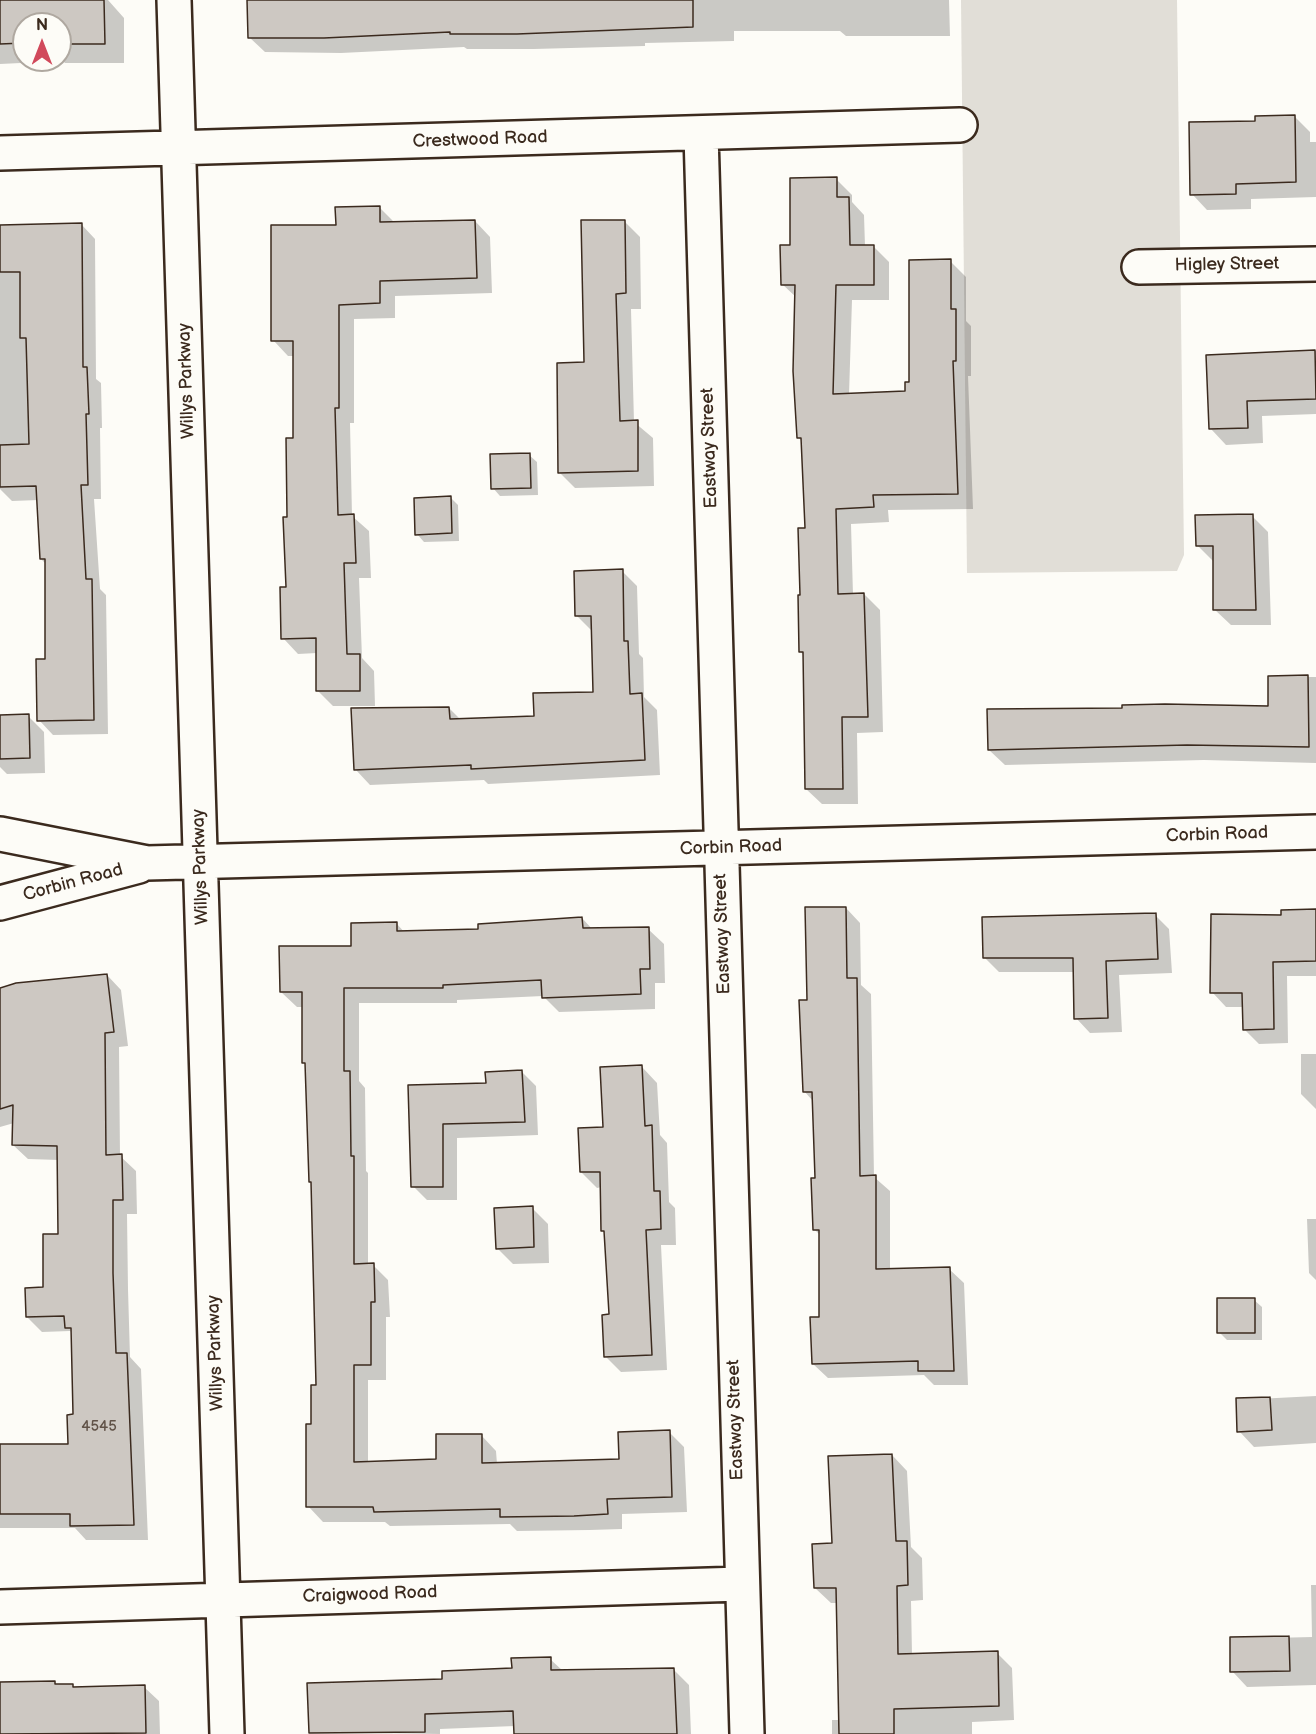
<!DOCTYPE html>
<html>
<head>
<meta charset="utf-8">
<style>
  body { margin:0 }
  #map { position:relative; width:1316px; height:1734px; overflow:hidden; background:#fdfcf7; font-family:"Balsamiq Sans",sans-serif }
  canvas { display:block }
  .north { position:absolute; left:12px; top:12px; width:60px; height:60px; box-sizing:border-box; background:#fdfcf7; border:2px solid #afa8a0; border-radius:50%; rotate:0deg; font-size:16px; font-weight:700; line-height:24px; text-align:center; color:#3b2a1e }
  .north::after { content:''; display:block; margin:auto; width:21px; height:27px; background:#d1495b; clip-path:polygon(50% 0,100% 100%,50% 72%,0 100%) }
</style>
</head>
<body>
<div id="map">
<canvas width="1316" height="1734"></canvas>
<div class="north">N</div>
</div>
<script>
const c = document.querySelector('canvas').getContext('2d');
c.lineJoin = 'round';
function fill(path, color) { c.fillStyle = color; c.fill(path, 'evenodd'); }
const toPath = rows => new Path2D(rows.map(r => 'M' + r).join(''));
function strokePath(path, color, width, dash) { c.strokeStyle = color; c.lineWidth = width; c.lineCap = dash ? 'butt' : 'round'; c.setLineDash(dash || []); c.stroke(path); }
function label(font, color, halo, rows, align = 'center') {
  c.font = font + ' "Balsamiq Sans",sans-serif'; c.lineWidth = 4.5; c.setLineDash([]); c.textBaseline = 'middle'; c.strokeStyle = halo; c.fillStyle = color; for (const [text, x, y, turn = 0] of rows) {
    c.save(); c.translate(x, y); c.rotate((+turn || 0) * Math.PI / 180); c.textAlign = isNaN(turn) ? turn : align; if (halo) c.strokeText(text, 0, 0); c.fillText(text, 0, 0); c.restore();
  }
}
fill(toPath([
  [961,0,1177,0,1184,555,1177,571,967,573]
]), '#e1ded7');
fill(toPath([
  [0,0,108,0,124,18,124,63,65,63,63,61,0,64],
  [24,24,60,24,60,60,24,60],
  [249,0,949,0,950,36,846,36,840,31,734,31,734,41,645,43,645,46,534,49,467,49,464,47,341,53,265,52,249,37],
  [1294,116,1310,132,1310,142,1316,142,1316,197,1251,199,1251,209,1207,210,1192,194,1257,122],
  [836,179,852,195,852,202,864,215,865,246,873,246,889,262,889,300,852,300,849,395,906,392,950,261,966,277,966,321,971,326,971,376,968,376,973,509,888,510,889,522,851,524,853,595,864,594,880,610,883,732,857,733,858,804,822,804,806,789,804,656,800,651,806,529,803,442,798,437,797,298,782,284,792,246],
  [379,207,395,223,475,221,490,237,492,293,395,296,395,318,354,319,354,423,350,423,352,516,369,531,371,578,359,578,362,658,374,671,375,706,333,706,318,691,317,653,298,654,283,638,288,589,289,518,294,439,294,356,288,356,273,340,337,226],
  [624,221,640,237,641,309,631,309,634,422,653,438,654,486,575,488,559,472],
  [81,224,95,239,96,379,101,383,102,428,100,428,101,499,94,499,100,589,106,595,108,734,53,735,39,720,46,660,46,564,41,559,39,500,12,501,0,489,0,243],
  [1316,351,1316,414,1262,416,1263,443,1226,445,1211,429,1208,357],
  [529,455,537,462,538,495,500,496,493,488],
  [451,498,458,505,459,541,424,542,417,534],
  [1252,516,1268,532,1271,625,1231,625,1215,610,1213,561,1197,545],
  [622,571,637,586,639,654,643,658,644,697,657,710,660,775,488,784,484,780,370,785,355,769,449,708,461,720,535,718,595,694,593,632,577,616],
  [1269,677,1316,677,1316,763,1204,760,1005,765,989,750,1270,707],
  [28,716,44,732,45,773,7,774,0,767,0,717],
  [846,908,860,923,861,985,871,994,874,1177,890,1191,890,1270,949,1269,964,1283,968,1385,934,1385,924,1375,828,1378,813,1364,820,1318,820,1235,814,1229,817,1179,813,1101,804,1091,809,1002],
  [1316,911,1316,976,1287,976,1288,1043,1259,1044,1244,1029,1244,1007,1226,1007,1212,992,1282,916],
  [1155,915,1169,929,1172,973,1119,975,1122,1032,1090,1033,1076,1018,1074,972,999,972,985,958],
  [582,918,593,930,648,929,664,944,665,983,655,983,655,1009,559,1012,543,996,457,1000,457,1003,359,1003,359,1081,365,1088,366,1171,368,1173,368,1265,373,1265,388,1280,390,1317,386,1317,386,1380,368,1380,368,1463,438,1460,481,1435,496,1451,497,1464,620,1461,669,1432,684,1447,687,1512,622,1514,622,1529,590,1530,517,1531,510,1524,390,1526,385,1522,323,1522,308,1506,318,1386,313,1184,310,1181,307,1066,303,1062,303,1007,297,1007,281,992,352,947,397,924,405,933,480,931],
  [107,975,121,990,128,1046,119,1047,120,1156,136,1171,137,1214,127,1214,128,1289,130,1357,141,1369,148,1540,86,1540,75,1528,0,1528,0,1446,69,1446,74,1416,73,1333,70,1331,42,1332,27,1317,45,1288,60,1235,59,1160,28,1159,13,1145,14,1123,0,1127,0,989],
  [1301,1054,1316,1054,1316,1109,1301,1094],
  [642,1067,657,1083,660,1135,667,1143,669,1202,675,1208,676,1245,661,1245,667,1370,621,1372,605,1356,610,1316,605,1233,602,1230,602,1187,597,1188,581,1172],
  [522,1072,536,1086,538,1135,457,1138,457,1200,427,1200,413,1186,410,1086,487,1085],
  [532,1208,548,1224,549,1263,513,1264,497,1248],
  [1307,1219,1316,1219,1316,1280,1309,1273],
  [1254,1300,1262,1307,1262,1340,1227,1340,1219,1332],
  [1316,1396,1316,1443,1254,1447,1239,1431,1237,1400],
  [892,1455,907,1471,911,1547,922,1558,923,1600,911,1601,912,1655,997,1653,1012,1668,1014,1720,972,1722,972,1734,832,1734,832,1720,840,1720,837,1603,831,1603,815,1588,833,1545],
  [1311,1585,1316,1585,1316,1685,1247,1687,1232,1671,1231,1639,1312,1637],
  [550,1659,563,1671,674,1670,689,1685,691,1734,516,1734,515,1726,440,1729,440,1734,310,1732,444,1680,513,1670],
  [55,1683,58,1686,73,1686,76,1689,144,1687,159,1701,160,1734,0,1734,0,1684]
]), '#0003');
const building = toPath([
  [0,0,104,0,105,44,60,44,60,24,24,24,24,43,0,44,0,0],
  [247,0,693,0,693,27,517,34,450,34,450,32,324,38,248,38,247,0],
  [1295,115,1296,182,1236,184,1236,194,1190,195,1189,122,1255,121,1255,116,1295,115],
  [837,177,837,197,849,197,850,245,874,245,874,285,836,285,833,394,905,391,905,382,909,382,909,260,951,259,951,309,956,309,956,361,953,361,958,494,873,495,874,507,836,509,838,594,864,593,868,717,842,717,843,789,805,789,803,652,799,652,798,595,800,595,798,528,805,528,801,438,797,438,793,371,795,285,781,285,780,245,790,245,790,178,837,177],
  [380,206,380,222,475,220,477,278,380,281,380,303,339,305,339,408,335,408,338,515,354,514,356,563,344,563,347,654,360,654,360,691,316,691,316,638,281,639,280,587,286,587,283,517,287,517,286,438,293,438,293,341,271,341,271,225,336,225,335,207,380,206],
  [581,220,625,220,626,293,616,294,620,421,638,420,638,471,558,473,557,363,584,362,581,220],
  [82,223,83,367,87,367,89,414,86,414,88,485,81,485,86,579,92,579,94,720,37,721,36,659,45,659,45,559,40,559,36,486,0,487,0,445,29,444,26,338,20,338,20,272,0,272,0,225,82,223],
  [1315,350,1316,399,1247,401,1248,428,1209,429,1206,355,1315,350],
  [530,453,531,488,491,489,490,454,530,453],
  [451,496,452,533,415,535,414,498,451,496],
  [1253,514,1256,610,1213,610,1213,546,1196,546,1195,515,1253,514],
  [623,569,624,641,628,641,630,694,642,693,645,760,471,769,471,765,354,770,351,708,449,707,450,719,534,716,533,693,593,692,591,616,575,616,574,571,623,569],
  [1308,675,1309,747,1187,745,988,750,987,709,1122,708,1122,705,1165,704,1268,706,1268,676,1308,675],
  [29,714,30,758,0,759,0,715,29,714],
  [805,907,846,907,847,978,857,978,860,1176,876,1175,876,1269,950,1267,954,1371,918,1371,918,1361,812,1364,810,1317,819,1317,819,1230,813,1230,811,1178,815,1178,812,1092,803,1092,799,1000,807,1000,805,907],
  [1316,909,1316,961,1273,962,1274,1029,1243,1030,1242,993,1210,993,1211,914,1281,915,1281,910,1316,909],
  [1156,913,1158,959,1106,961,1108,1018,1074,1019,1073,958,983,958,982,917,1156,913],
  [582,917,583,928,649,927,650,969,640,969,641,994,542,998,541,980,443,985,443,988,344,988,344,1071,350,1071,351,1156,354,1156,354,1264,374,1263,375,1302,371,1302,371,1365,354,1365,354,1462,436,1459,436,1434,482,1434,482,1463,619,1459,618,1432,670,1430,672,1497,607,1499,608,1514,574,1516,500,1517,500,1509,374,1512,373,1507,306,1507,306,1424,311,1424,311,1385,316,1385,311,1182,309,1182,305,1063,302,1063,302,992,280,992,279,946,351,946,351,923,397,922,397,931,478,929,478,924,582,917],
  [107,974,114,1032,105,1033,106,1155,122,1154,123,1200,113,1200,113,1273,116,1353,127,1353,134,1525,70,1526,70,1514,0,1514,0,1444,68,1444,67,1415,73,1414,71,1328,65,1328,64,1316,26,1317,25,1288,43,1287,43,1234,58,1234,57,1146,12,1145,13,1105,0,1109,0,988,16,983,107,974],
  [642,1065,645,1126,652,1125,654,1191,660,1191,661,1229,646,1230,652,1355,604,1357,602,1315,609,1314,604,1231,601,1231,600,1172,580,1172,578,1128,603,1127,600,1067,642,1065],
  [522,1070,525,1122,443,1124,443,1187,411,1187,408,1085,486,1083,485,1072,522,1070],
  [533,1206,534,1247,496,1249,494,1208,533,1206],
  [1217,1298,1255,1298,1255,1333,1217,1333,1217,1298],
  [1270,1397,1272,1430,1237,1432,1236,1398,1270,1397],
  [892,1454,896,1541,907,1541,908,1585,897,1586,898,1654,998,1651,999,1706,894,1709,894,1734,839,1734,836,1588,814,1588,812,1544,832,1543,828,1456,892,1454],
  [1289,1636,1290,1671,1230,1672,1230,1637,1289,1636],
  [551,1657,551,1670,674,1668,677,1734,514,1734,513,1711,425,1714,425,1732,309,1733,307,1683,442,1679,442,1671,512,1668,511,1658,551,1657],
  [55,1681,55,1684,73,1684,73,1687,145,1685,146,1733,0,1734,0,1682,55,1681]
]);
fill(building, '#cdc8c2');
strokePath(building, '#3b2a1e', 1.5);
const street = toPath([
  [174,0,227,1734],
  [701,134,747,1734],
  [0,153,960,125],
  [1139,267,1316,264],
  [0,834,147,863,1316,832],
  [0,903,139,866],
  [0,1607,741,1584]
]);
strokePath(street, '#3b2a1e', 38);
strokePath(street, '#fdfcf7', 33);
label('15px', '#605247', null, [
  ["4545",99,1427]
]);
label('18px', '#3b2a1e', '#fdfcf7', [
  ["Crestwood Road",480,140,-2],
  ["Higley Street",1227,265,-1],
  ["Willys Parkway",187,381,-92],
  ["Eastway Street",710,448,-92],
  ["Corbin Road",1217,835,-2],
  ["Corbin Road",731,848,-2],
  ["Willys Parkway",201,867,-92],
  ["Corbin Road",73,883,-15],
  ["Eastway Street",723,934,-92],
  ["Willys Parkway",216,1353,-92],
  ["Eastway Street",736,1420,-92],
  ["Craigwood Road",370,1595,-2]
]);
</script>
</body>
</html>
